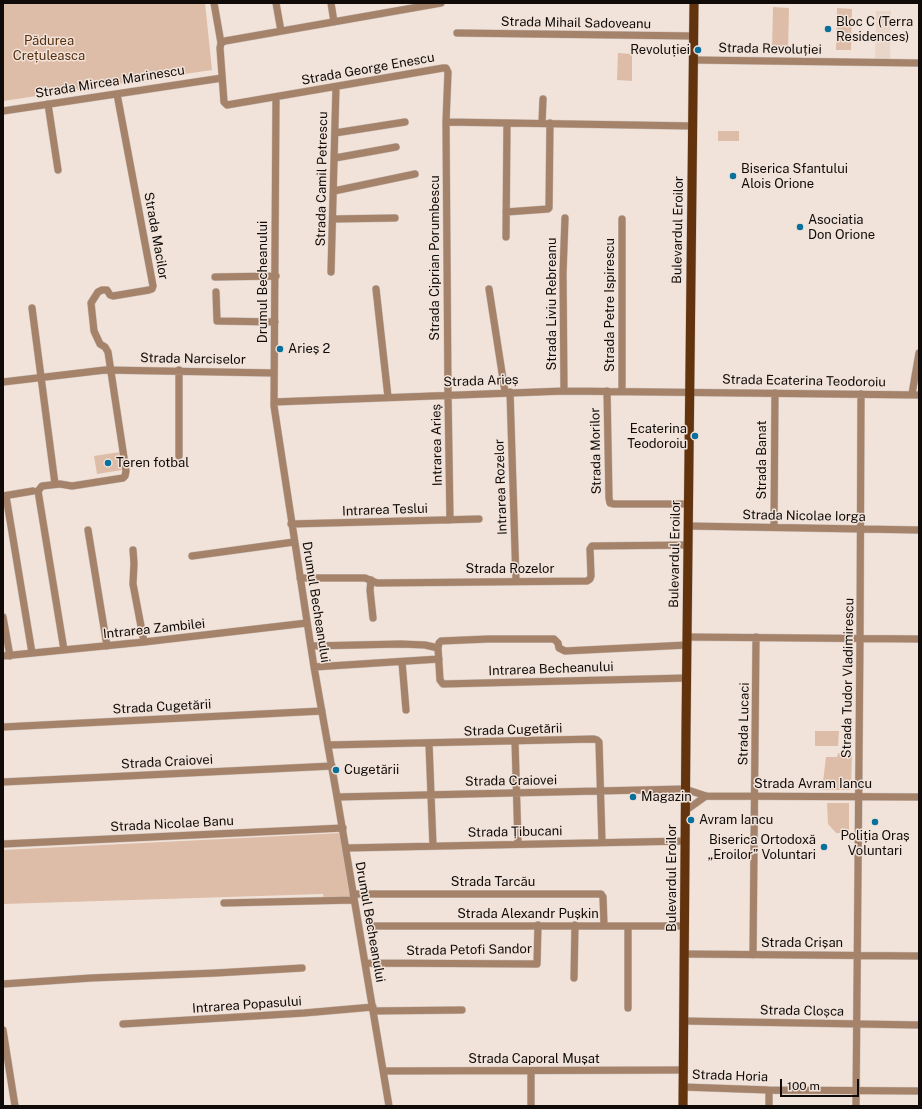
<!DOCTYPE html>
<html>
<head>
<meta charset="utf-8">
<style>
  body { margin:0 }
  #map { position:relative; width:922px; height:1109px; overflow:hidden; background:#f1e3da; font-family:"Public Sans",sans-serif }
  canvas { display:block }
  .frame { position:absolute; inset:0; border:4px solid #100b08; pointer-events:none }
  .scale { position:absolute; left:780px; top:1079px; width:79px; height:18px; box-sizing:border-box; border:2px solid #100b08; border-top:0; padding-left:5px; font-size:12px; line-height:14px; white-space:nowrap; color:#100b08; -webkit-text-stroke:3px #f1e3da; paint-order:stroke }
</style>
</head>
<body>
<div id="map">
<canvas width="922" height="1109"></canvas>
<div class="frame"></div>
<div class="scale">100 m</div>
</div>
<script>
const c = document.querySelector('canvas').getContext('2d');
c.lineJoin = 'round';
function fill(path, color) { c.fillStyle = color; c.fill(path, 'evenodd'); }
const toPath = rows => new Path2D(rows.map(r => 'M' + r).join(''));
function strokePath(path, color, width, dash) { c.strokeStyle = color; c.lineWidth = width; c.lineCap = dash ? 'butt' : 'round'; c.setLineDash(dash || []); c.stroke(path); }
function label(font, color, halo, rows, align = 'center') {
  c.font = font + ' "Public Sans",sans-serif'; c.lineWidth = 3; c.setLineDash([]); c.textBaseline = 'middle'; c.strokeStyle = halo; c.fillStyle = color; for (const [text, x, y, turn = 0] of rows) {
    c.save(); c.translate(x, y); c.rotate((+turn || 0) * Math.PI / 180); c.textAlign = isNaN(turn) ? turn : align; if (halo) c.strokeText(text, 0, 0); c.fillText(text, 0, 0); c.restore();
  }
}
fill(toPath([
  [876,11,891,11,890,60,875,60]
]), '#ead6c8');
fill(toPath([
  [3,3,205,3,212,70,3,101],
  [773,7,789,8,788,49,772,49],
  [837,8,852,9,851,50,836,50],
  [618,53,632,54,632,81,617,80],
  [718,131,739,131,739,141,718,141],
  [120,452,122,470,97,474,94,456],
  [815,731,839,731,838,746,815,746],
  [845,752,852,752,851,790,822,790,826,757,837,757,838,753,845,754],
  [827,803,849,803,849,833,836,833,828,824],
  [341,833,353,900,324,900,323,894,3,904,3,850]
]), '#ddbda7');
const minor = toPath([
  [214,3,221,43,220,48,224,102,227,105,443,68,446,68,448,72,446,122,693,126],
  [276,3,281,31],
  [331,3,334,22],
  [457,33,694,36],
  [221,43,225,41,441,3],
  [694,60,919,63],
  [276,98,274,406,314,667,337,797,389,1106],
  [48,104,58,170],
  [3,111,222,78],
  [446,122,448,395,450,520],
  [542,123,543,99],
  [335,133,405,122],
  [335,158,396,147],
  [334,191,415,174],
  [506,212,548,209,549,208,550,123],
  [333,219,395,218],
  [506,237,507,123],
  [331,272,336,87],
  [215,277,276,276],
  [376,289,388,397],
  [489,289,505,392],
  [216,292,217,321,275,322],
  [32,308,55,484],
  [179,370,179,456],
  [3,382,105,370,274,373],
  [564,391,563,273,565,218],
  [607,391,609,498,610,503,614,504,688,504],
  [622,391,622,219],
  [510,392,516,581],
  [912,394,919,353],
  [274,402,564,391,919,395],
  [3,496,33,491],
  [6,496,32,653],
  [291,524,479,519],
  [688,526,919,530],
  [774,527,775,393],
  [88,530,107,646],
  [133,550,134,563,133,584,144,642],
  [192,556,294,542],
  [300,578,365,578,377,583,587,581,590,579,591,576,590,549,592,546,688,545],
  [371,580,370,590,373,618],
  [3,617,10,656],
  [687,637,919,639],
  [311,646,401,644,425,645,438,648],
  [64,650,38,491,42,486,60,484,72,486,123,478,125,476,126,471,108,352,105,347,100,344,94,331,91,303,98,292,102,290,107,290,110,295,113,296,149,290,152,289,153,286,117,94],
  [3,656,144,642,307,623],
  [402,662,406,710],
  [314,667,439,659],
  [686,678,443,684,440,680,438,648,439,643,441,641,488,639,554,639,558,643,559,648,565,651,687,645],
  [3,727,322,711],
  [515,741,518,844],
  [429,744,433,846],
  [328,745,594,739,597,740,599,742,602,842],
  [3,782,332,766],
  [337,797,685,789,706,796,919,797],
  [685,811,706,796],
  [3,844,343,828],
  [346,848,685,841],
  [353,894,601,894,603,897,604,925],
  [224,903,354,900],
  [371,926,684,926],
  [628,926,628,1008],
  [684,954,919,956],
  [753,955,756,637],
  [365,963,537,964,538,925],
  [574,978,575,925],
  [3,984,91,978,216,973,302,968],
  [373,1011,462,1010],
  [684,1021,919,1025],
  [123,1024,304,1013,373,1007],
  [3,1030,15,1106],
  [384,1071,684,1070],
  [531,1071,531,1106],
  [683,1087,769,1090,919,1091],
  [769,1106,769,1090],
  [856,1106,860,638,861,394]
]);
const major = toPath([
  [683,1106,686,729,694,3]
]);
strokePath(minor, '#cdc0b8', 8);
strokePath(major, '#cdc0b8', 10);
strokePath(minor, '#a5826a', 7);
strokePath(major, '#62330c', 9);
for (const [x, y, r, color] of [
  [828,29,4,"#08709d"],
  [698,50,4,"#08709d"],
  [733,176,4,"#08709d"],
  [800,227,4,"#08709d"],
  [280,349,4,"#08709d"],
  [695,436,4,"#08709d"],
  [108,463,4,"#08709d"],
  [336,770,4,"#08709d"],
  [633,797,4,"#08709d"],
  [691,820,4,"#08709d"],
  [875,822,4,"#08709d"],
  [824,847,4,"#08709d"]
]) { const dot = new Path2D(); dot.arc(x, y, r, 0, 2 * Math.PI); c.fillStyle = color; c.fill(dot); strokePath(dot, '#f1e3da', 1.5); }
label('13px', '#100b08', '#f1e3da', [
  ["Bloc C (Terra",836,22],
  ["Residences)",836,37],
  ["Revoluției",690,50,"right"],
  ["Biserica Sfantului",741,169],
  ["Alois Orione",741,184],
  ["Asociatia",808,220],
  ["Don Orione",808,235],
  ["Arieș 2",288,349],
  ["Ecaterina",687,429,"right"],
  ["Teodoroiu",687,444,"right"],
  ["Teren fotbal",116,463],
  ["Cugetării",344,770],
  ["Magazin",641,797],
  ["Avram Iancu",699,820],
  ["Poliția Oraș",875,836,"center"],
  ["Voluntari",875,851,"center"],
  ["Biserica Ortodoxă",816,840,"right"],
  ["„Eroilor” Voluntari",816,855,"right"]
], 'left');
label('13px', '#100b08', '#f1e3da', [
  ["Strada Mihail Sadoveanu",576,23,1],
  ["Strada Revoluției",770,49,1],
  ["Strada George Enescu",368,69,-10],
  ["Strada Mircea Marinescu",110,82,-9],
  ["Strada Camil Petrescu",322,179,-89],
  ["Bulevardul Eroilor",678,230,-89],
  ["Strada Macilor",156,236,80],
  ["Strada Ciprian Porumbescu",435,258,-90],
  ["Drumul Becheanului",263,282,-90],
  ["Strada Liviu Rebreanu",552,304,-90],
  ["Strada Petre Ispirescu",610,305,-90],
  ["Strada Narciselor",193,359,1],
  ["Strada Arieș",481,381,-2],
  ["Strada Ecaterina Teodoroiu",804,381,1],
  ["Intrarea Arieș",437,445,-91],
  ["Strada Morilor",596,451,-91],
  ["Strada Banat",762,460,-90],
  ["Intrarea Rozelor",501,487,-92],
  ["Intrarea Teslui",385,510,-2],
  ["Strada Nicolae Iorga",804,516,1],
  ["Bulevardul Eroilor",675,554,-89],
  ["Strada Rozelor",510,569],
  ["Drumul Becheanului",316,602,81],
  ["Intrarea Zambilei",154,629,-6],
  ["Intrarea Becheanului",551,669,-2],
  ["Strada Tudor Vladimirescu",848,678,-89],
  ["Strada Cugetării",162,707,-3],
  ["Strada Lucaci",744,724,-89],
  ["Strada Cugetării",513,730,-2],
  ["Strada Craiovei",167,762,-3],
  ["Strada Craiovei",511,781,-1],
  ["Strada Avram Iancu",813,784],
  ["Strada Nicolae Banu",172,824,-3],
  ["Strada Țibucani",515,832,-1],
  ["Bulevardul Eroilor",672,878,-90],
  ["Strada Tarcău",493,882],
  ["Strada Alexandr Pușkin",528,914],
  ["Drumul Becheanului",370,922,80],
  ["Strada Crișan",802,943],
  ["Strada Petofi Sandor",469,950,-1],
  ["Intrarea Popasului",247,1005,-4],
  ["Strada Cloșca",802,1011,1],
  ["Strada Caporal Mușat",534,1059],
  ["Strada Horia",730,1076,2]
]);
label('13px', '#572e0e', '#f1e3da', [
  ["Pădurea",49,41],
  ["Crețuleasca",49,56]
]);
</script>
</body>
</html>
